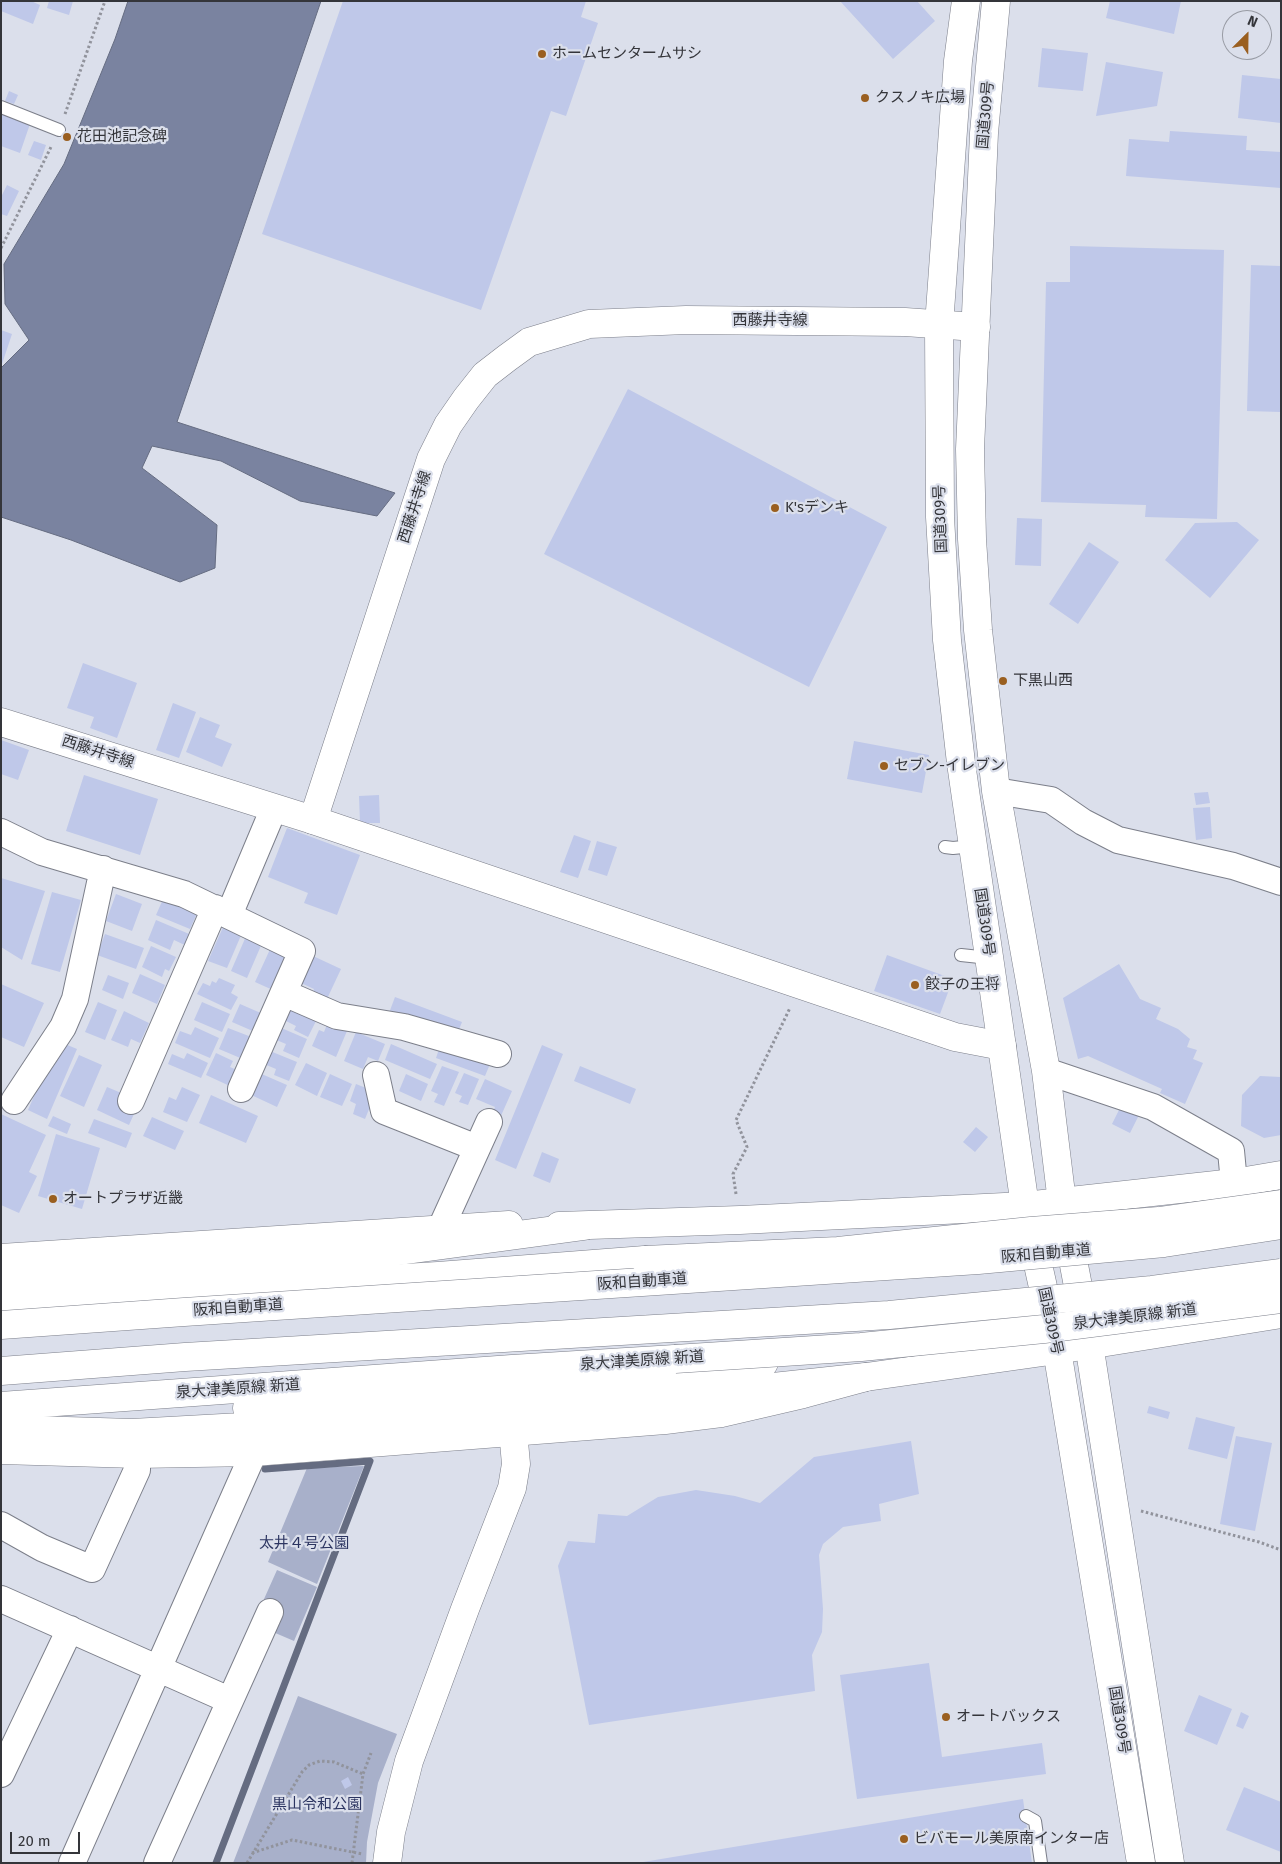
<!DOCTYPE html>
<html>
<head>
<meta charset="utf-8">
<style>
  body { margin:0 }
  #map { position:relative; width:1282px; height:1864px; overflow:hidden; background:#dbdfeb; font-family:"Fira Sans",sans-serif }
  canvas { display:block }
  .frame { position:absolute; inset:0; border:2px solid #34353a; pointer-events:none }
  .north { position:absolute; left:1222px; top:10px; width:50px; height:50px; box-sizing:border-box; background:#dbdfeb; border:1px solid #989ba4; border-radius:50%; rotate:23deg; font-size:14px; font-weight:700; line-height:20px; text-align:center; color:#34353a }
  .north::after { content:''; display:block; margin:auto; width:18px; height:22px; background:#9a5f20; clip-path:polygon(50% 0,100% 100%,50% 72%,0 100%) }
  .scale { position:absolute; left:10px; top:1832px; width:70px; height:22px; box-sizing:border-box; border:2px solid #34353a; border-top:0; padding-left:6px; font-size:15px; line-height:18px; white-space:nowrap; color:#34353a; -webkit-text-stroke:4px #dbdfeb; paint-order:stroke }
</style>
</head>
<body>
<div id="map">
<canvas width="1282" height="1864"></canvas>
<div class="frame"></div>
<div class="north">N</div>
<div class="scale">20 m</div>
</div>
<script>
const c = document.querySelector('canvas').getContext('2d');
c.lineJoin = 'round';
function fill(path, color) { c.fillStyle = color; c.fill(path, 'evenodd'); }
const toPath = rows => new Path2D(rows.map(r => 'M' + r).join(''));
function strokePath(path, color, width, dash) { c.strokeStyle = color; c.lineWidth = width; c.lineCap = dash ? 'butt' : 'round'; c.setLineDash(dash || []); c.stroke(path); }
function label(font, color, halo, rows, align = 'center') {
  c.font = font + ' "Fira Sans","Noto Sans JP",sans-serif'; c.lineWidth = 4.5; c.setLineDash([]); c.textBaseline = 'middle'; c.strokeStyle = halo; c.fillStyle = color; for (const [text, x, y, turn = 0] of rows) {
    c.save(); c.translate(x, y); c.rotate((+turn || 0) * Math.PI / 180); c.textAlign = isNaN(turn) ? turn : align; if (halo) c.strokeText(text, 0, 0); c.fillText(text, 0, 0); c.restore();
  }
}
fill(toPath([
  [364,1466,317,1584,268,1562,307,1468],
  [277,1570,317,1587,294,1641,273,1632,260,1608],
  [298,1696,397,1734,378,1783,367,1842,366,1863,233,1863]
]), '#a8b0ca');
const water = toPath([
  [128,1,321,1,177,422,395,493,377,516,300,501,221,461,152,446,142,468,217,525,215,568,180,582,71,540,1,517,1,368,29,340,5,304,4,264,64,164,115,39,128,1]
]);
fill(water, '#7a83a0');
strokePath(water, '#656c81', 1);
strokePath(toPath([
  [216,1863,370,1461,265,1469]
]), '#656c81', 7);
fill(toPath([
  [1,1,31,1,40,5,33,24,1,11],
  [49,1,73,1,69,15,47,8],
  [343,1,586,1,581,17,598,23,566,116,551,111,481,310,262,234],
  [840,1,917,1,935,21,893,59],
  [1110,1,1181,1,1174,34,1106,18],
  [1042,48,1088,53,1083,91,1038,87],
  [1106,62,1163,72,1157,106,1096,116],
  [1242,75,1281,79,1281,123,1238,118],
  [9,91,18,95,14,104,5,101],
  [1,113,30,124,20,153,1,146],
  [1170,131,1247,136,1246,150,1281,152,1281,188,1126,176,1129,139,1169,142],
  [34,141,46,145,41,160,28,155],
  [7,185,19,191,7,216,1,214,1,197],
  [1070,246,1224,250,1217,519,1145,517,1146,505,1041,502,1046,282,1070,282],
  [1251,265,1281,266,1281,412,1247,411],
  [1,330,12,334,2,364,1,364],
  [628,389,887,527,809,687,544,554],
  [1017,518,1042,519,1041,566,1015,565],
  [1237,522,1259,540,1210,598,1165,560,1195,523],
  [1089,542,1119,562,1078,624,1049,604],
  [83,663,137,683,117,738,90,728,94,717,67,708],
  [173,703,196,712,179,758,156,750],
  [200,717,220,725,215,737,232,744,222,767,186,752],
  [1,740,29,750,18,780,1,774],
  [854,741,929,755,922,793,847,779],
  [84,775,158,799,140,855,66,831],
  [1208,792,1210,803,1196,805,1194,793],
  [379,795,380,823,360,823,359,796],
  [1210,807,1212,838,1196,840,1193,808],
  [287,828,360,855,337,915,304,903,308,893,268,877],
  [574,835,591,841,578,878,560,872],
  [597,841,617,847,607,876,588,870],
  [1,878,45,891,22,960,1,947],
  [52,892,81,900,60,972,31,964],
  [116,894,142,904,132,931,106,921],
  [164,897,198,911,190,929,156,915],
  [156,920,194,936,189,947,174,940,170,950,148,940],
  [224,925,242,933,227,968,208,961],
  [105,934,144,948,136,969,97,955],
  [247,934,263,941,247,978,231,971],
  [272,945,288,960,275,991,255,982],
  [151,946,176,957,169,971,165,969,162,977,142,967],
  [887,955,953,979,940,1014,874,991],
  [313,956,341,969,326,1001,312,995,314,989,301,983],
  [1119,964,1140,999,1161,1008,1156,1019,1178,1029,1190,1039,1187,1047,1197,1050,1193,1059,1203,1063,1185,1104,1160,1093,1162,1089,1088,1056,1078,1059,1063,998],
  [140,974,165,985,157,1004,132,993],
  [108,975,129,983,123,999,102,990],
  [219,978,235,985,231,993,238,997,231,1010,197,994,203,983,210,986,212,981,216,983],
  [1,984,44,1003,24,1047,1,1037],
  [395,997,462,1022,456,1037,389,1013],
  [98,1002,117,1010,105,1040,85,1032],
  [202,1002,230,1014,222,1032,194,1020],
  [240,1004,263,1014,255,1032,232,1022],
  [289,1006,317,1019,308,1037,294,1030,296,1026,282,1019],
  [124,1011,149,1023,140,1043,131,1039,128,1047,111,1040],
  [328,1022,347,1031,336,1057,312,1046,319,1030,324,1032],
  [195,1027,219,1038,210,1058,175,1043,180,1031,191,1035],
  [279,1027,307,1039,299,1058,283,1051,286,1044,274,1039],
  [228,1028,254,1038,245,1060,219,1049],
  [356,1032,385,1044,378,1061,368,1057,363,1069,344,1061],
  [58,1041,77,1049,47,1119,28,1110],
  [391,1044,437,1064,430,1079,385,1060],
  [542,1045,563,1054,516,1169,495,1160],
  [440,1046,490,1064,485,1076,436,1058],
  [270,1051,297,1062,289,1081,274,1075,276,1069,264,1064],
  [187,1053,208,1063,201,1078,168,1064,172,1054,184,1059],
  [216,1053,233,1061,230,1067,239,1071,232,1087,206,1075],
  [79,1055,102,1065,84,1107,60,1096],
  [306,1063,327,1073,317,1096,295,1085],
  [442,1066,459,1072,444,1106,434,1102,438,1094,431,1091],
  [580,1066,636,1089,630,1104,574,1081],
  [257,1072,287,1085,277,1107,247,1093],
  [464,1073,479,1079,468,1105,459,1102,462,1096,455,1093],
  [330,1074,352,1084,342,1106,320,1097],
  [406,1074,428,1084,421,1101,399,1091],
  [1260,1076,1281,1077,1281,1135,1264,1138,1241,1126,1242,1095],
  [485,1079,512,1091,500,1118,492,1114,495,1107,476,1099],
  [356,1084,376,1092,365,1119,353,1114,356,1104,350,1101],
  [107,1087,126,1095,138,1105,129,1125,97,1110],
  [182,1087,200,1095,187,1122,163,1112,169,1097,176,1100],
  [211,1095,258,1116,246,1143,199,1123],
  [1121,1106,1139,1115,1130,1133,1112,1124],
  [1,1114,46,1135,29,1172,37,1176,19,1213,1,1205],
  [53,1116,71,1124,67,1134,48,1126],
  [152,1117,184,1131,175,1150,143,1136],
  [94,1119,132,1133,126,1148,88,1133],
  [976,1127,988,1137,975,1152,963,1142],
  [56,1134,100,1148,82,1209,38,1196],
  [542,1152,559,1159,550,1183,533,1176],
  [1149,1406,1170,1412,1168,1419,1147,1413],
  [1196,1417,1235,1427,1227,1459,1188,1449],
  [1236,1436,1272,1443,1255,1531,1220,1524],
  [911,1441,919,1494,879,1504,881,1521,843,1527,823,1544,819,1555,823,1609,822,1632,812,1655,815,1691,589,1725,558,1566,568,1541,595,1543,598,1514,627,1516,658,1497,696,1490,735,1496,760,1503,814,1457],
  [929,1663,942,1757,1042,1743,1046,1774,857,1799,840,1675],
  [1199,1695,1232,1709,1217,1745,1184,1731],
  [1241,1712,1249,1716,1243,1729,1236,1726],
  [348,1777,352,1785,345,1789,341,1781],
  [1244,1787,1281,1802,1281,1852,1226,1830],
  [1023,1799,1032,1863,643,1863,643,1862]
]), '#bfc8e9');
const service = toPath([
  [1,107,59,130],
  [945,847,953,848,973,846],
  [961,955,989,958],
  [1026,1816,1035,1821,1041,1863]
]);
const minor = toPath([
  [996,791,1051,800,1083,822,1118,840,1233,866,1281,882],
  [1,832,42,852,184,894,302,951,241,1089],
  [229,915,274,808],
  [284,993,337,1016,404,1027,498,1054],
  [1046,1071,1153,1107,1231,1151,1234,1183],
  [376,1075,384,1111,477,1148],
  [14,1101,63,1027,75,999,103,869],
  [131,1101,215,908],
  [440,1230,489,1122],
  [1,1525,42,1548,92,1569,137,1470,137,1454],
  [1,1599,229,1700],
  [1,1774,70,1629],
  [72,1863,254,1452],
  [157,1863,270,1612]
]);
const tertiary = toPath([
  [313,820,955,1037,1002,1046],
  [387,1863,391,1832,409,1761,465,1609,512,1488,516,1464,513,1431]
]);
const secondary = toPath([
  [1,722,313,820,431,459,448,425,466,399,485,375,507,358,529,342,589,324,686,320,905,322,976,327]
]);
const primary = toPath([
  [559,1226,740,1220,1025,1206,1234,1183,1281,1175],
  [1,1258,509,1225],
  [1,1302,438,1276,645,1260],
  [1,1406,512,1369,675,1359],
  [1,1450,137,1454,254,1452,665,1420,721,1413,803,1394,866,1377,1057,1350,1281,1314]
]);
const trunk = toPath([
  [966,1,958,61,939,325,940,517,947,640,961,763,1025,1206,1057,1350,1141,1863],
  [996,1,984,133,970,449,972,539,978,630,996,791,1046,1071,1062,1202,1089,1344,1170,1863]
]);
const motorway = toPath([
  [1,1281,362,1256,584,1226],
  [247,1408,677,1378,764,1363],
  [1,1429,132,1433,368,1420,690,1396,866,1377]
]);
strokePath(service, '#7c7f8a', 14);
strokePath(minor, '#7c7f8a', 28);
strokePath(tertiary, '#7c7f8a', 29);
strokePath(secondary, '#7c7f8a', 29);
strokePath(primary, '#7c7f8a', 29);
strokePath(trunk, '#7c7f8a', 29);
strokePath(motorway, '#7c7f8a', 29);
strokePath(toPath([
  [65,114,105,1],
  [1,248,52,145],
  [736,1194,733,1174,747,1147,736,1120,790,1008],
  [1141,1511,1259,1542,1281,1550],
  [252,1853,292,1840,362,1854],
  [247,1863,302,1772,309,1765,320,1761,334,1762,363,1774],
  [352,1863,363,1774,371,1753]
]), '#91939c', 3, [2.5, 2.5]);
strokePath(service, '#fff', 12);
strokePath(minor, '#fff', 26);
strokePath(tertiary, '#fff', 28);
strokePath(secondary, '#fff', 28);
strokePath(primary, '#fff', 28);
strokePath(trunk, '#fff', 28);
strokePath(motorway, '#fff', 28);
const primaryBridge = toPath([
  [645,1260,838,1251,1031,1231,1159,1221,1281,1204],
  [675,1359,861,1347,1044,1329,1281,1299]
]);
const motorwayBridge = toPath([
  [1,1325,184,1312,978,1260,1164,1243,1281,1225],
  [1,1371,185,1357,889,1315,1152,1290,1281,1273]
]);
strokePath(primaryBridge, '#7c7f8a', 29, []);
strokePath(motorwayBridge, '#7c7f8a', 29, []);
strokePath(primaryBridge, '#fff', 28);
strokePath(motorwayBridge, '#fff', 28);
for (const [x, y, r, color] of [
  [542,54,5,"#9a5f20"],
  [865,98,5,"#9a5f20"],
  [67,137,5,"#9a5f20"],
  [775,508,5,"#9a5f20"],
  [1003,681,5,"#9a5f20"],
  [884,766,5,"#9a5f20"],
  [915,985,5,"#9a5f20"],
  [53,1199,5,"#9a5f20"],
  [946,1717,5,"#9a5f20"],
  [904,1839,5,"#9a5f20"]
]) { const dot = new Path2D(); dot.arc(x, y, r, 0, 2 * Math.PI); c.fillStyle = color; c.fill(dot); strokePath(dot, '#dbdfeb', 2); }
label('15px', '#34353a', '#dbdfeb', [
  ["ホームセンタームサシ",552,54],
  ["クスノキ広場",875,98],
  ["花田池記念碑",77,137],
  ["K'sデンキ",785,508],
  ["下黒山西",1013,681],
  ["セブン-イレブン",894,766],
  ["餃子の王将",925,985],
  ["オートプラザ近畿",63,1199],
  ["オートバックス",956,1717],
  ["ビバモール美原南インター店",914,1839]
], 'left');
label('15px', '#34353a', '#dbdfeb', [
  ["国道309号",986,115,-85],
  ["西藤井寺線",770,321],
  ["西藤井寺線",415,507,-72],
  ["国道309号",941,519,-92],
  ["西藤井寺線",98,752,18],
  ["国道309号",984,922,82],
  ["阪和自動車道",1046,1254,-5],
  ["阪和自動車道",642,1282,-4],
  ["阪和自動車道",238,1308,-4],
  ["泉大津美原線 新道",1135,1317,-7],
  ["国道309号",1050,1321,78],
  ["泉大津美原線 新道",642,1361,-4],
  ["泉大津美原線 新道",238,1389,-4],
  ["国道309号",1119,1720,81]
]);
label('15px', '#2c3561', '#dbdfeb', [
  ["太井４号公園",304,1544],
  ["黒山令和公園",317,1805]
]);
</script>
</body>
</html>
